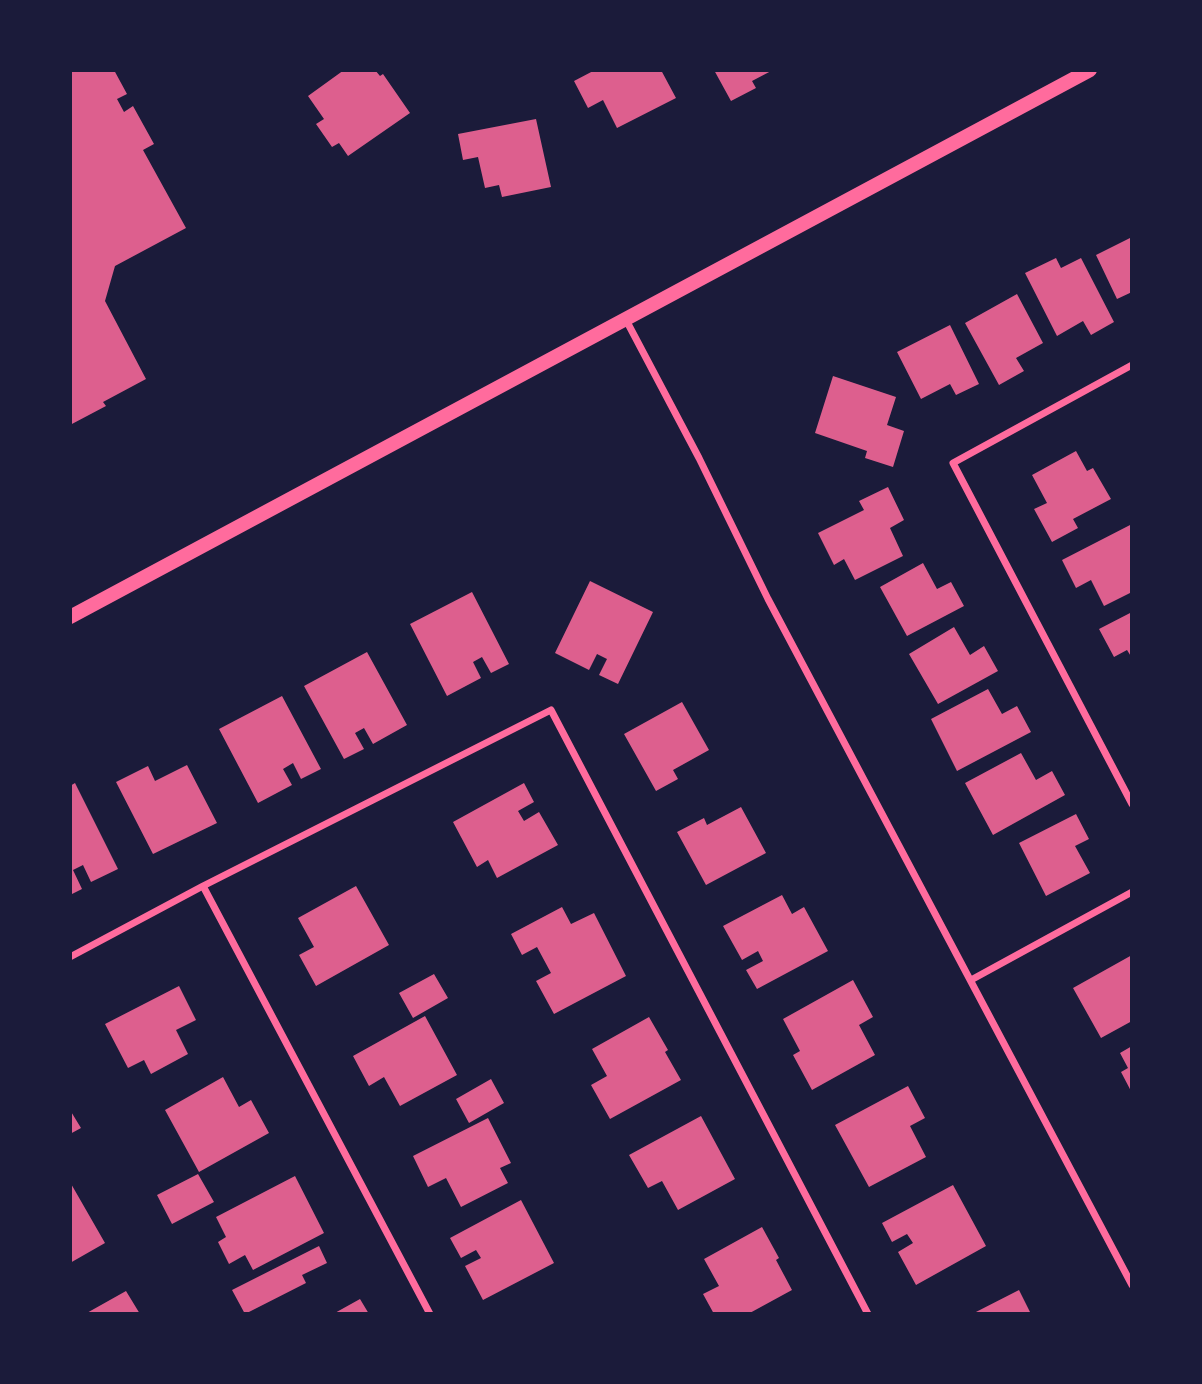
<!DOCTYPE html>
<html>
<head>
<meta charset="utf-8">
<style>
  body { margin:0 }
  #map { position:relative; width:1202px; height:1384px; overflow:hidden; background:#1b1b3a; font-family:Figtree,sans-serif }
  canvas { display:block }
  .frame { position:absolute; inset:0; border:72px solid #1b1b3a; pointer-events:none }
</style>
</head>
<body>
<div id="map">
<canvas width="1202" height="1384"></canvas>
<div class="frame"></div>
</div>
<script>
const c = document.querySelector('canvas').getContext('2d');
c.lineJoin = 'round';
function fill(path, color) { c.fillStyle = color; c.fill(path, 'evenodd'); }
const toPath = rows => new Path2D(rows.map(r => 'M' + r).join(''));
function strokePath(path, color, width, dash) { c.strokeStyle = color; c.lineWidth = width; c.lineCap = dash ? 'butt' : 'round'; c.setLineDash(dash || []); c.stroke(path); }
fill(toPath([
  [70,70,114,70,127,94,117,99,124,112,133,106,154,144,143,150,186,228,115,266,105,301,146,379,103,402,106,406,70,425],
  [344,70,375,70,380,76,383,74,410,113,348,156,339,143,332,147,316,124,324,119,308,96],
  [595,70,661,70,676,98,617,128,603,100,588,108,574,81],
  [714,70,773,70,752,81,756,88,731,101],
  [536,119,551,187,502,197,499,185,485,188,478,157,463,160,458,134],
  [1132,237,1132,292,1117,299,1096,255],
  [1056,258,1061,268,1081,258,1114,322,1091,335,1083,321,1057,336,1025,273],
  [1017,294,1043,343,1016,358,1024,371,999,385,965,323],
  [950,325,979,384,956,395,950,384,921,399,897,352],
  [833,376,896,397,887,425,904,431,893,467,865,458,867,451,815,433],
  [1076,451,1087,471,1093,468,1111,499,1073,519,1078,528,1052,542,1034,509,1047,503,1032,475],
  [888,487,904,520,890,528,903,556,855,580,844,559,834,565,818,533,864,510,859,501],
  [1132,524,1132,592,1104,606,1091,580,1076,588,1062,560],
  [923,563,937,589,951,582,964,606,907,636,880,587],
  [590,581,653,612,618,684,599,675,607,659,597,654,589,670,555,653],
  [472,592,509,664,491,673,482,657,473,662,481,678,447,696,410,624],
  [1132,612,1132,658,1127,650,1114,657,1099,629],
  [954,627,970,655,984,646,998,671,938,704,909,654],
  [367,652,407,725,373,744,364,728,355,733,364,749,344,759,304,686],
  [988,689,1002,714,1017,706,1031,732,957,771,931,719],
  [282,696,321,769,301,779,293,763,283,769,292,785,258,803,219,729],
  [682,702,709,750,673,770,678,779,656,791,624,734],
  [1021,753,1036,780,1052,771,1065,795,993,835,965,783],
  [187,765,217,823,153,854,116,782,148,766,155,781],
  [75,783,118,869,91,882,83,865,73,870,82,889,70,895,70,786],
  [524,783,534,802,518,811,524,821,539,812,558,845,497,878,488,860,477,867,453,822],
  [741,807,766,853,706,885,677,832,704,818,707,825],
  [1076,814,1089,839,1075,846,1090,873,1046,896,1019,843],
  [356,886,389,945,316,986,299,955,314,947,298,918],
  [782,895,792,914,804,907,828,951,757,989,746,970,763,961,758,951,742,960,723,926],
  [562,907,571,924,594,913,626,976,554,1014,536,981,551,973,537,947,522,955,511,934],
  [1132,955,1132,1021,1101,1038,1073,988],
  [434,974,448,998,413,1018,399,993],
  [853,980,873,1017,859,1025,875,1055,812,1090,793,1055,800,1051,783,1019],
  [179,986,196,1020,176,1030,188,1054,151,1074,144,1060,128,1068,105,1024],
  [425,1016,457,1075,400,1106,384,1077,369,1086,353,1056],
  [649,1017,668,1050,665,1052,681,1080,610,1119,591,1085,607,1076,592,1049],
  [1132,1046,1132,1093,1121,1072,1128,1068,1120,1053],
  [223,1077,239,1107,251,1100,269,1133,199,1172,165,1110],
  [491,1079,504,1103,469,1123,456,1099],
  [908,1086,925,1118,910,1126,926,1157,869,1187,835,1125],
  [70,1110,81,1128,70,1134],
  [701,1116,735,1179,678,1210,662,1181,648,1188,629,1155],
  [488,1118,511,1163,500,1168,508,1183,461,1207,446,1178,428,1187,413,1156],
  [198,1174,214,1202,172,1224,157,1195],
  [295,1176,324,1233,253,1270,245,1255,229,1264,218,1242,226,1237,216,1217],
  [70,1182,105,1243,70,1263],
  [953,1185,986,1246,916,1285,898,1252,913,1243,907,1234,892,1242,882,1223],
  [521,1200,554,1263,483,1300,465,1266,481,1258,476,1250,461,1258,450,1238],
  [762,1227,779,1258,776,1260,792,1290,748,1314,714,1314,703,1294,719,1286,704,1259],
  [319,1246,327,1263,302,1275,306,1283,245,1314,232,1290],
  [1019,1290,1031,1314,972,1314],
  [126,1291,140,1314,85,1314],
  [360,1299,369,1314,333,1314]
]), '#dd5f8e');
strokePath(toPath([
  [625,318,699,458,768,599,1132,1285],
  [1132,365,953,463,1132,804],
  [203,886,430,1314],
  [70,957,203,886,551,710,868,1314],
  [971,980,1132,892]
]), '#ff6b9d', 7);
strokePath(toPath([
  [70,617,1090,70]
]), '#ff6b9d', 14);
</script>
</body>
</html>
